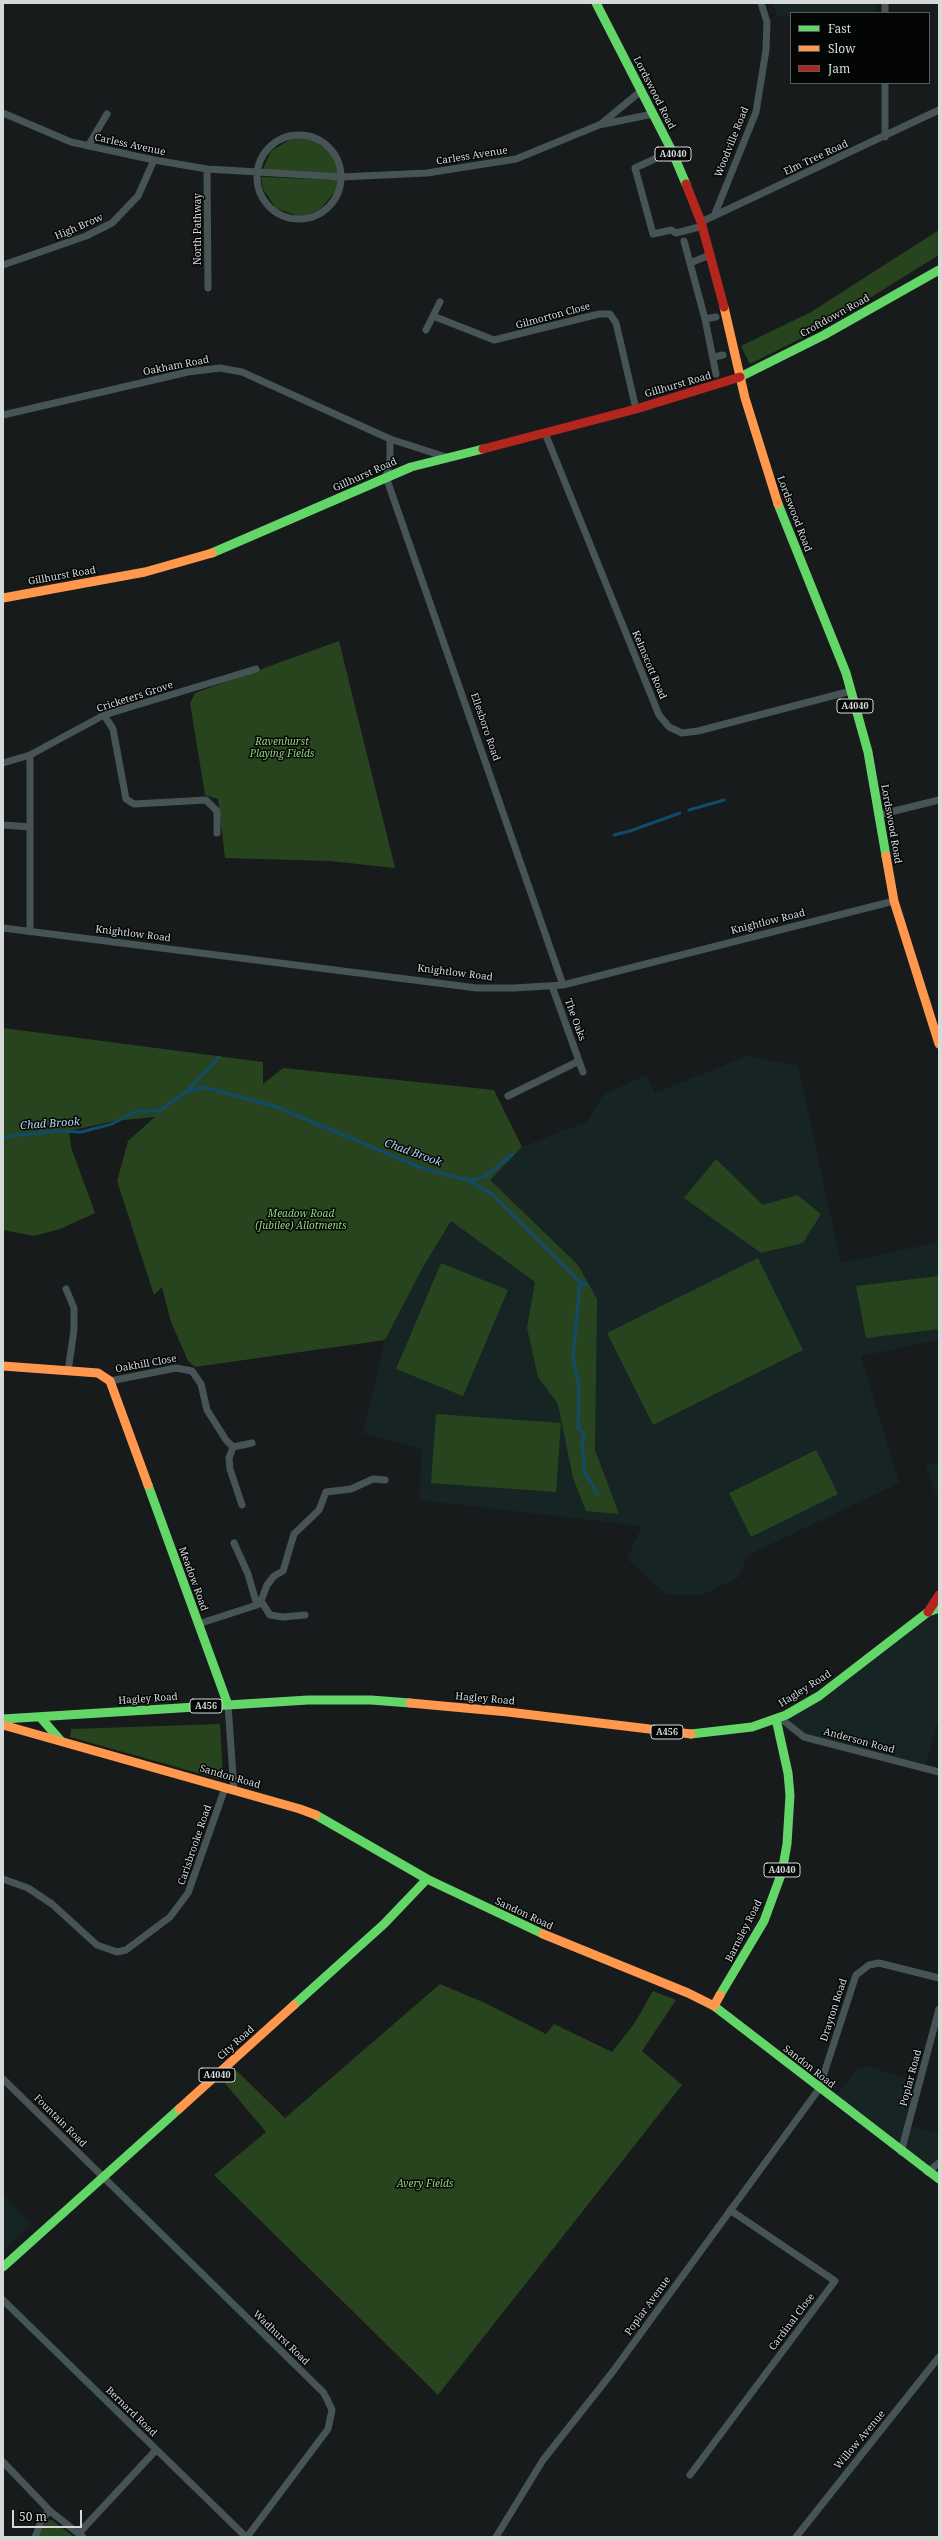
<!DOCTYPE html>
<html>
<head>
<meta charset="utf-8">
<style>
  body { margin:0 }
  #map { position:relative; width:942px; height:2540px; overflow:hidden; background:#171b1b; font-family:"Noto Serif",serif }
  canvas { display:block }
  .frame { position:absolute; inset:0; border:4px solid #d5dad9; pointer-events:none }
  .legend { position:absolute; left:790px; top:12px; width:140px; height:72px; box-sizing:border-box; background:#040606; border:1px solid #585b5a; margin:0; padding:5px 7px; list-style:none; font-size:12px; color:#d5dad9 }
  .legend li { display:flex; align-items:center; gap:8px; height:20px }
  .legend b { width:20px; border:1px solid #585b5a }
  .scale { position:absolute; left:12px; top:2510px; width:70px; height:18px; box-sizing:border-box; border:2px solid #d5dad9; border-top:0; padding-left:5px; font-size:12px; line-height:14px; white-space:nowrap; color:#d5dad9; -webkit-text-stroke:3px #040606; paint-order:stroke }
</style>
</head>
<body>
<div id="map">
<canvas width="942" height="2540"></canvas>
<div class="frame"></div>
<ul class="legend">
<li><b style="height:5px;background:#63d668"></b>Fast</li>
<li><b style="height:5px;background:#ff974d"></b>Slow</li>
<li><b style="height:5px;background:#b3261e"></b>Jam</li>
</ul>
<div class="scale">50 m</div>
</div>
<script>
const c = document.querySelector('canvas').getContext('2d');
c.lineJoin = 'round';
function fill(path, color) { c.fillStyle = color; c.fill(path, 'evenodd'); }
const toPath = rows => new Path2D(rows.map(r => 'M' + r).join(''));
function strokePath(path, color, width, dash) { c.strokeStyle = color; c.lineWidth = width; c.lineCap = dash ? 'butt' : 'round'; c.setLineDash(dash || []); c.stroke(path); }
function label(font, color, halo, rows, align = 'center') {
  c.font = font + ' "Noto Serif",serif'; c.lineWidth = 3; c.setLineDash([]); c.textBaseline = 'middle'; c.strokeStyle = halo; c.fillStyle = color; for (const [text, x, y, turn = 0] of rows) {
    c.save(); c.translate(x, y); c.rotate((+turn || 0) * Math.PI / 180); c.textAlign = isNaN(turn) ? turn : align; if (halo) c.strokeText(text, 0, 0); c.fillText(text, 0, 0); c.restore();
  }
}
fill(toPath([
  [773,3,875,3,875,13,791,13,791,16,777,16],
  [747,1056,798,1066,841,1263,939,1242,939,1340,861,1356,899,1483,748,1555,738,1578,701,1595,667,1595,627,1559,642,1526,419,1500,422,1449,363,1433,385,1340,423,1267,451,1221,522,1147,588,1121,603,1095,646,1075,655,1093],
  [939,1463,939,1502,925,1464],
  [939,1603,939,1724,937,1724,925,1769,804,1737,780,1718],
  [868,2066,920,2083,908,2126,939,2133,939,2179,833,2100,856,2070],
  [3,2195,32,2224,3,2251]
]), '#162523');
fill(toPath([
  [302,138,313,140,331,153,339,174,262,171,271,151,291,139],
  [261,177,338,180,335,192,320,209,309,215,298,216,276,208,263,189],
  [939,230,939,255,818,330,750,364,741,346,811,312],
  [339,641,395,868,330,861,225,858,218,799,205,795,190,703,195,693],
  [3,1028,263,1062,263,1084,283,1068,494,1090,522,1147,490,1180,578,1265,597,1299,595,1450,619,1514,586,1511,573,1478,558,1404,538,1377,527,1328,535,1282,451,1221,423,1267,385,1340,195,1367,188,1361,171,1322,162,1287,154,1295,117,1181,128,1141,155,1117,115,1121,69,1131,71,1147,95,1213,60,1229,34,1236,3,1230],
  [716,1159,763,1205,797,1195,821,1214,803,1243,761,1253,684,1198],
  [758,1258,803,1350,653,1425,607,1333],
  [441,1263,508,1290,463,1396,396,1369],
  [939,1276,939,1329,866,1338,856,1286],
  [436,1414,561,1423,556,1492,431,1483],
  [816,1450,838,1494,751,1537,729,1493],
  [220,1724,223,1777,219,1779,70,1737,71,1729],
  [440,1984,485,2003,546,2034,554,2024,612,2052,634,2024,653,1991,676,2000,642,2051,682,2085,438,2395,214,2175,266,2132,224,2082,237,2071,285,2118],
  [52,2520,74,2537,38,2537,46,2521]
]), '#27441e');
strokePath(toPath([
  [689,810,724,800],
  [614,835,630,831,680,813],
  [187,1091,219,1057],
  [3,1137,57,1131,81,1132,112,1124,136,1111,159,1111,186,1092,204,1087,277,1107,419,1167,470,1181,492,1194,580,1282,573,1358,579,1387,578,1428,584,1433,582,1442,585,1473,598,1494],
  [470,1181,486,1176,513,1154],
  [580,1282,587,1285]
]), '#114b6b', 3);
strokePath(toPath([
  [885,13,885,3],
  [3,113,71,142,154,160,207,169,342,177,427,173,516,159,599,125,653,114],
  [601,124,641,91],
  '257 177a42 42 0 1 1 84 0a42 42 0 1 1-84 0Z',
  [885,137,885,83],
  [88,146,107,114],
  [672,151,635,168,653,234,671,230,676,233,703,226],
  [207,169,208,288],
  [714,216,756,112,766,50,767,22,761,3],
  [701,222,939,110],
  [684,241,705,319,716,374],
  [690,263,710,255],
  [3,265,86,236,112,223,138,196,154,160],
  [433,316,440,302],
  [705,319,716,317],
  [426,330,433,316,494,340,599,314,610,314,616,323,636,409],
  [714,357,723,355],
  [3,415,188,372,220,368,242,372,390,439,446,457],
  [545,433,659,715,669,727,682,733,698,731,851,691],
  [390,439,390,459,386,477,563,985],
  [104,715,113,729,126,799,134,804,206,800,217,811,217,833],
  [3,763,30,755,104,715,256,669],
  [878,815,939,800],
  [3,825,30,827],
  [3,928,477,988,514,988,563,985,894,901],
  [30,932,30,755],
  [579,1061,583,1072],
  [508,1096,579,1061,552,986],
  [66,1289,74,1308,74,1330,68,1371],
  [110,1381,176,1368,192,1371,201,1384,207,1410,226,1440,233,1447,252,1443],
  [233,1447,229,1458,230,1469,242,1505],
  [234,1543,248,1574,257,1605],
  [261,1601,270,1615,283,1617,305,1615],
  [198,1624,257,1605,261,1601,267,1585,274,1576,283,1571,294,1534,319,1510,326,1492,351,1489,373,1479,385,1480],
  [228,1705,234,1790],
  [780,1718,804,1737,939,1772],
  [3,1879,28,1888,52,1904,97,1945,117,1952,126,1950,170,1917,188,1893,225,1788],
  [3,2079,323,2392,328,2401,332,2410,328,2429,247,2537],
  [901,2152,939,2009],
  [927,2172,939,2163],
  [3,2300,246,2537],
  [3,2462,50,2511,83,2537],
  [690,2475,835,2281,730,2210],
  [79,2533,156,2450],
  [35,2537,43,2517,50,2511],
  [496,2537,543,2460,611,2374,819,2089,856,1975,869,1965,879,1963,939,1978],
  [796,2537,939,2357]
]), '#475456', 7);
strokePath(toPath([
  [596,3,672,151,686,184],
  [740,377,824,335,939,270],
  [778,504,846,673,868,752,886,856],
  [212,553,411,467,483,449],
  [148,1485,228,1705],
  [41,1718,61,1741],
  [3,1719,308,1700,371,1700,410,1703],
  [691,1734,752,1727,786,1715,819,1696,928,1612,939,1608],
  [316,1815,427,1879],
  [720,1995,764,1921,782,1872,787,1844,790,1795,788,1773,776,1719],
  [294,2005,384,1924,427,1879,543,1934],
  [714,2006,939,2179],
  [3,2267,179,2109]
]), '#63d668', 9);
strokePath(toPath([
  [724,307,745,398,778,504],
  [3,598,145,572,212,553],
  [886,856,894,901,939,1044],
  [3,1366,98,1373,110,1381,148,1485],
  [410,1703,508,1712,691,1734],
  [3,1725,300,1809,316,1815],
  [543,1934,688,1993,714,2006,720,1995],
  [179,2109,294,2005]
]), '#ff974d', 9);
strokePath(toPath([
  [686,184,701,222,724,307],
  [483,449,636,409,740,377],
  [928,1612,939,1595]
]), '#b3261e', 9);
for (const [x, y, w] of [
  [673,154,36],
  [855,706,36],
  [206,1706,32],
  [667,1732,32],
  [782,1870,36],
  [217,2075,36]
]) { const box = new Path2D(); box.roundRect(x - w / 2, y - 7, w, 14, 3); c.fillStyle = '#040606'; c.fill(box); strokePath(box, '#d5dad9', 1); }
label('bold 9px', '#d5dad9', null, [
  ["A4040",673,154],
  ["A4040",855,706],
  ["A456",206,1706],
  ["A456",667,1732],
  ["A4040",782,1870],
  ["A4040",217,2075]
]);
label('10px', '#d5dad9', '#040606', [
  ["Lordswood Road",654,93,63],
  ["Woodville Road",732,142,-68],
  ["Carless Avenue",130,145,12],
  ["Carless Avenue",472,156,-9],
  ["Elm Tree Road",816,158,-25],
  ["High Brow",79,227,-23],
  ["North Pathway",198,229,-90],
  ["Gilmorton Close",553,316,-15],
  ["Croftdown Road",835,316,-29],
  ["Oakham Road",176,366,-11],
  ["Gillhurst Road",678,385,-16],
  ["Gillhurst Road",365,475,-24],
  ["Lordswood Road",794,514,69],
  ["Gillhurst Road",62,576,-10],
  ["Kelmscott Road",649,665,67],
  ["Cricketers Grove",135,697,-18],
  ["Ellesboro Road",485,727,71],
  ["Lordswood Road",891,824,80],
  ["Knightlow Road",768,922,-14],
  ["Knightlow Road",133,934,7],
  ["Knightlow Road",455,973,7],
  ["The Oaks",575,1020,70],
  ["Oakhill Close",146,1364,-10],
  ["Meadow Road",193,1579,70],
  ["Hagley Road",805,1689,-32],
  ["Hagley Road",148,1699,-4],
  ["Hagley Road",485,1699,5],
  ["Anderson Road",859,1741,15],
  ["Sandon Road",230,1777,16],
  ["Carisbrooke Road",195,1845,-71],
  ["Sandon Road",524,1914,25],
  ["Barnsley Road",744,1931,-63],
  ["Drayton Road",834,2010,-72],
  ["City Road",236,2043,-42],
  ["Sandon Road",809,2067,38],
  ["Poplar Road",911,2078,-75],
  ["Fountain Road",60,2121,45],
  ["Poplar Avenue",648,2306,-54],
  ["Cardinal Close",792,2322,-53],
  ["Wadhurst Road",281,2338,44],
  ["Bernard Road",131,2412,44],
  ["Willow Avenue",860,2440,-50]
]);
label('italic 10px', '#93d57d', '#040606', [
  ["Ravenhurst",282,742],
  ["Playing Fields",282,754],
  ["Meadow Road",301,1214],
  ["(Jubilee) Allotments",301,1226],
  ["Avery Fields",425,2184]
]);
label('italic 11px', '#b0d5f0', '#040606', [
  ["Chad Brook",50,1124,-4],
  ["Chad Brook",413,1153,20]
]);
</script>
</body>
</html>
